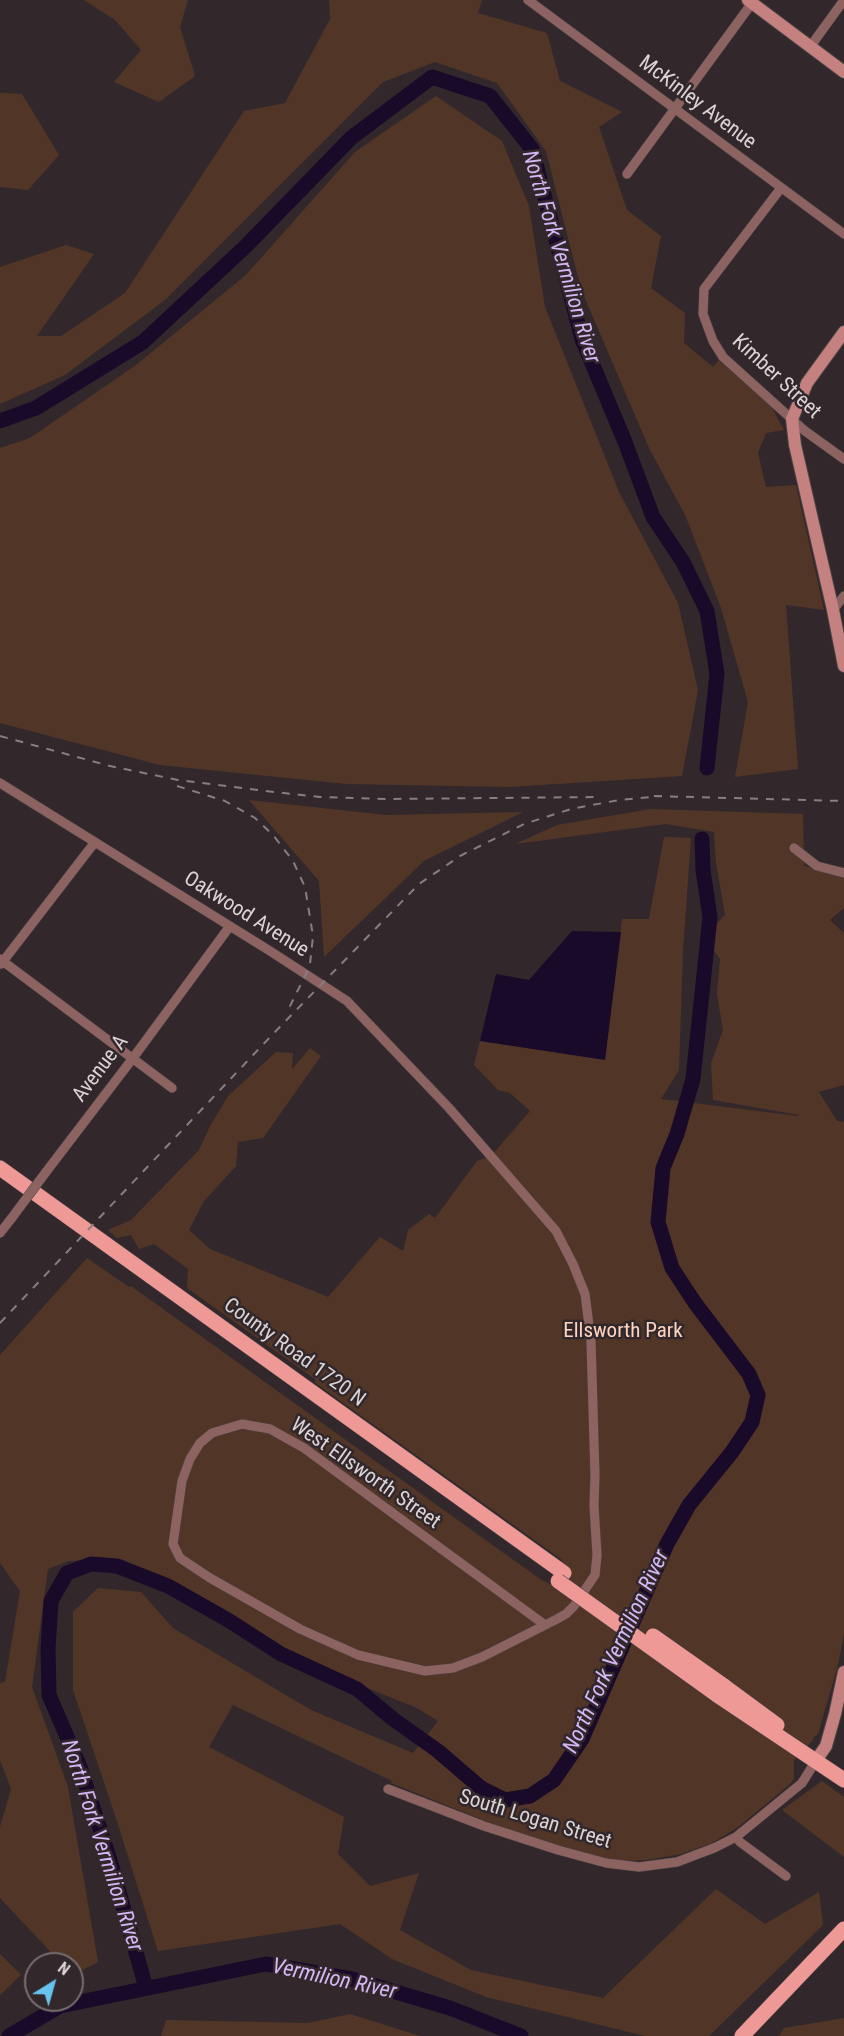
<!DOCTYPE html>
<html>
<head>
<meta charset="utf-8">
<style>
  body { margin:0 }
  #map { position:relative; width:844px; height:2036px; overflow:hidden; background:#32282b; font-family:"Roboto Condensed",sans-serif }
  canvas { display:block }
  .north { position:absolute; left:24px; top:1952px; width:60px; height:60px; box-sizing:border-box; background:#32282b; border:2px solid #766d6f; border-radius:50%; rotate:37deg; font-size:16px; font-weight:700; line-height:24px; text-align:center; color:#dbd4d6 }
  .north::after { content:''; display:block; margin:auto; width:21px; height:27px; background:#66c4ef; clip-path:polygon(50% 0,100% 100%,50% 72%,0 100%) }
</style>
</head>
<body>
<div id="map">
<canvas width="844" height="2036"></canvas>
<div class="north">N</div>
</div>
<script>
const c = document.querySelector('canvas').getContext('2d');
c.lineJoin = 'round';
function fill(path, color) { c.fillStyle = color; c.fill(path, 'evenodd'); }
const toPath = rows => new Path2D(rows.map(r => 'M' + r).join(''));
function strokePath(path, color, width, dash) { c.strokeStyle = color; c.lineWidth = width; c.lineCap = dash ? 'butt' : 'round'; c.setLineDash(dash || []); c.stroke(path); }
function label(font, color, halo, rows, align = 'center') {
  c.font = font + ' "Roboto Condensed",sans-serif'; c.lineWidth = 5; c.setLineDash([]); c.textBaseline = 'middle'; c.strokeStyle = halo; c.fillStyle = color; for (const [text, x, y, turn = 0] of rows) {
    c.save(); c.translate(x, y); c.rotate((+turn || 0) * Math.PI / 180); c.textAlign = isNaN(turn) ? turn : align; if (halo) c.strokeText(text, 0, 0); c.fillText(text, 0, 0); c.restore();
  }
}
fill(toPath([
  [84,0,188,0,180,27,195,76,159,102,114,82,141,50,115,20],
  [329,0,482,0,478,13,547,33,560,81,622,112,599,127,627,210,661,236,651,288,685,313,684,343,713,367,719,360,771,406,784,430,766,433,758,453,766,487,796,485,824,610,786,605,798,769,735,777,748,702,721,608,686,517,649,448,581,289,546,151,497,83,435,62,383,82,165,300,65,375,0,404,0,267,66,245,94,254,37,336,61,336,125,293,244,111,285,103,330,19],
  [0,93,22,94,59,155,28,190,0,187],
  [436,96,502,141,529,206,545,307,619,492,678,603,698,690,682,776,510,787,346,784,160,765,0,723,0,448,30,438,136,365,246,275,355,152],
  [249,800,386,815,523,812,424,861,324,957,319,881],
  [650,809,803,814,804,866,844,874,844,908,830,920,844,933,844,1085,819,1092,837,1121,844,1122,844,1634,838,1665,818,1734,813,1738,813,1740,794,1760,794,1779,789,1785,738,1827,712,1843,681,1854,647,1860,624,1861,575,1852,511,1831,391,1783,392,1781,233,1705,209,1747,344,1817,338,1854,370,1886,419,1873,400,1930,471,1970,603,1998,716,1889,765,1924,819,1892,823,1925,709,2036,645,2036,486,1997,392,1959,340,1924,158,1951,114,1812,73,1690,73,1612,98,1588,141,1592,173,1628,311,1710,413,1753,438,1721,417,1708,360,1685,288,1651,201,1597,121,1559,68,1561,48,1569,32,1687,68,1787,98,1962,72,1975,72,1964,62,1964,0,1898,0,1827,11,1789,0,1760,0,1683,5,1682,20,1591,0,1563,0,1355,87,1258,129,1287,131,1286,540,1579,554,1586,563,1564,561,1559,314,1382,316,1380,187,1288,188,1269,154,1244,139,1249,131,1235,117,1238,108,1230,131,1220,199,1150,210,1126,228,1096,276,1052,293,1053,292,1069,310,1048,321,1056,263,1138,238,1142,236,1166,204,1201,189,1230,210,1249,328,1297,380,1237,403,1251,408,1230,429,1214,435,1218,477,1161,491,1156,530,1111,510,1093,498,1090,474,1065,480,1041,605,1059,622,919,649,919,664,837,691,838,683,950,679,1070,661,1099,798,1116,799,1115,713,1100,711,1063,723,1030,717,994,720,959,704,937,725,915,716,863,714,832,665,824,515,844,557,825],
  [822,1781,844,1797,844,1857,782,1810],
  [0,1954,21,1975,0,1995],
  [350,2014,420,2036,161,2036,166,2020,308,2023],
  [844,2018,844,2036,779,2036,784,2028]
]), '#513628');
fill(toPath([
  [572,931,621,932,605,1060,480,1041,496,974,529,980]
]), '#1a0a29');
strokePath(toPath([
  [0,421,36,408,143,342,246,246,351,138,432,77,490,96,532,149,582,339,625,442,653,517,683,562,707,611,717,674,707,768],
  [146,1988,110,1860,80,1767,49,1695,48,1649,51,1601,67,1573,91,1564,117,1566,168,1586,228,1620,281,1654,357,1689,393,1719,438,1751,481,1788,505,1800,530,1796,554,1780,582,1739,667,1544,689,1505,732,1452,752,1422,758,1395,749,1374,695,1303,672,1268,658,1222,663,1168,677,1134,693,1079,710,917,703,870,702,839],
  [9,2036,60,2006,266,1964,352,1979,450,2008,521,2036]
]), '#1a0a29', 15);
const street = toPath([
  [528,0,844,234],
  [810,47,844,0],
  [627,174,752,3],
  [781,188,704,289,703,314,713,341,723,357,805,431,844,459],
  [833,610,844,596],
  [0,783,270,951,347,1001,449,1108,556,1231,573,1264,585,1294,591,1341,595,1475,594,1506,597,1555,595,1575,574,1606,566,1614,557,1619,482,1657,453,1668,425,1671,358,1655,300,1629,210,1578,180,1558,173,1544,182,1481,190,1459,200,1443,212,1433,242,1424,270,1429,304,1448,545,1625],
  [794,848,817,866,844,873],
  [0,959,172,1088],
  [1,964,95,842],
  [46,1172,133,1058,230,926],
  [0,1233,11,1219],
  [388,1789,484,1826,558,1850,606,1863,639,1867,677,1862,714,1848,736,1837,802,1783,817,1759],
  [736,1837,740,1842,786,1876]
]);
const secondary = toPath([
  [748,0,844,72],
  [844,332,807,383,792,419,795,445,833,610,844,666],
  [817,1759,826,1746,835,1714,844,1672]
]);
const primary = toPath([
  [0,1168,564,1573],
  [724,1686,777,1725],
  [717,1695,844,1780],
  [742,2036,844,1929]
]);
strokePath(street, '#4d4446', 10);
strokePath(secondary, '#4d4446', 14);
strokePath(primary, '#4d4446', 16);
strokePath(street, '#8d6361', 9);
strokePath(secondary, '#c4817f', 12);
strokePath(primary, '#ee9996', 15);
strokePath(toPath([
  [0,736,110,766,178,780,274,792,320,797,387,799,600,797],
  [177,786,225,801,255,818,273,835,293,861,305,887,313,936,310,964,306,974,287,1012],
  [654,796,844,801],
  [0,1323,272,1035,419,884,460,856,524,824,571,809,619,800,662,796]
]), '#877e81', 2, [8, 8]);
const streetBridge = toPath([
  [11,1219,46,1172]
]);
const primaryBridge = toPath([
  [558,1581,717,1695],
  [653,1636,724,1686]
]);
strokePath(streetBridge, '#4d4446', 10, []);
strokePath(primaryBridge, '#4d4446', 16, []);
strokePath(streetBridge, '#8d6361', 9);
strokePath(primaryBridge, '#ee9996', 15);
label('21px', '#dbd4d6', '#32282b', [
  ["McKinley Avenue",697,103,37],
  ["Kimber Street",776,377,43],
  ["Oakwood Avenue",246,915,32],
  ["Avenue A",101,1069,-53],
  ["County Road 1720 N",294,1353,36],
  ["West Ellsworth Street",365,1474,35],
  ["South Logan Street",535,1820,17]
]);
label('21px', '#fed4c0', '#32282b', [
  ["Ellsworth Park",623,1332]
]);
label('italic 22px', '#d5b7f6', '#32282b', [
  ["North Fork Vermilion River",560,257,73],
  ["North Fork Vermilion River",617,1652,-65],
  ["North Fork Vermilion River",101,1846,72],
  ["Vermilion River",334,1980,12]
]);
</script>
</body>
</html>
